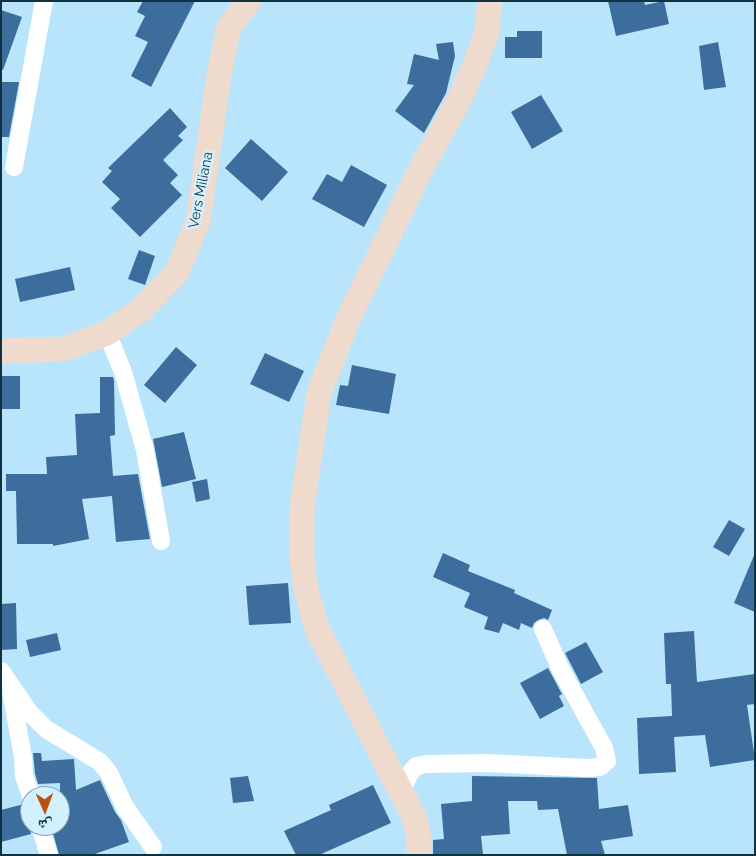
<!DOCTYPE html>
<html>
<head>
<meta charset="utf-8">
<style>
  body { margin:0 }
  #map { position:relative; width:756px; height:856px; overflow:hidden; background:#b8e5fb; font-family:Raleway,"Noto Naskh Arabic",sans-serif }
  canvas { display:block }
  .frame { position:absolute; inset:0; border:2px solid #10313f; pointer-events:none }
  .north { position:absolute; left:20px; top:786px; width:50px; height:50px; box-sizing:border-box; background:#d2f0fe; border:1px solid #84a4b2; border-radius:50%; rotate:178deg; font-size:14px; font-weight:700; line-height:20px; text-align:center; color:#10313f }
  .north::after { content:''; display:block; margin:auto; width:18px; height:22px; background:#b5550f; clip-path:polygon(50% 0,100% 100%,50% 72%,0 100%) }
</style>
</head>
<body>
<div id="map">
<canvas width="756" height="856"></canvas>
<div class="frame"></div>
<div class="north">ش</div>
</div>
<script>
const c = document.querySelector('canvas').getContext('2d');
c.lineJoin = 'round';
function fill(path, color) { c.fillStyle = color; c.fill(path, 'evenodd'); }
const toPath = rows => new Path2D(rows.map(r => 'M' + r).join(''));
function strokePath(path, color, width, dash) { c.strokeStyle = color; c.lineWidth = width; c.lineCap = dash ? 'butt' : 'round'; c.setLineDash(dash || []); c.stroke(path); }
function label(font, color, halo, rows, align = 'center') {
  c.font = font + ' Raleway,sans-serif'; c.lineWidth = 5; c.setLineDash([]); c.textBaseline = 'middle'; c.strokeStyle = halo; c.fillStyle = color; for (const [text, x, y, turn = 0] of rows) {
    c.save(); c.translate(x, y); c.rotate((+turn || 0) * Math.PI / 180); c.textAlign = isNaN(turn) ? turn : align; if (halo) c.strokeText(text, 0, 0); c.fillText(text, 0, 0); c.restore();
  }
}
fill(toPath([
  [143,1,195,1,151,87,131,76,148,42,135,36,145,16,137,12],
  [608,1,644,1,645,5,664,1,669,24,616,36],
  [1,10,22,17,3,70,1,69],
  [517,31,542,31,542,58,505,58,505,37,517,37],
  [453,42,455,56,446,93,424,133,395,111,414,85,407,84,414,54,439,60,436,44],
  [718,42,726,87,704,90,699,46],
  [1,82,19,82,9,137,1,137],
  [541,95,563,131,532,149,511,112],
  [170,108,187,127,178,136,183,140,163,160,178,175,170,183,182,195,140,237,111,208,120,199,102,182,112,171,108,168],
  [251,139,288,172,262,201,225,168],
  [351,165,387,185,364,227,312,199,327,174,342,182],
  [139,250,155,256,145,285,128,279],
  [70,267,75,290,20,302,15,279],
  [176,347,197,365,165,403,144,385],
  [265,353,304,371,289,402,250,384],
  [352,365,396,374,389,414,336,405,340,385,348,386],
  [1,376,20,376,20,409,1,409],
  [100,377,113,377,114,380,115,435,110,436,113,476,138,474,150,539,116,542,112,496,82,499,89,539,53,546,53,544,17,544,16,491,6,491,6,474,47,474,46,457,77,455,75,414,100,413],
  [184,432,196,479,162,487,153,439],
  [207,479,210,499,196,502,192,482],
  [729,520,745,529,729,556,713,547],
  [443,553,470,565,468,571,515,590,514,593,552,610,548,620,544,618,538,620,534,623,532,628,521,623,519,630,503,623,499,633,484,629,488,617,464,607,470,593,433,577],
  [755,553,755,612,734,603],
  [288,583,291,623,249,625,246,586],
  [16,603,17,649,1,650,1,604],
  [694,631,697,682,755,674,755,704,747,705,755,760,710,767,705,735,674,737,676,772,639,774,637,718,672,716,671,684,666,684,664,633],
  [57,633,61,650,30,657,26,640],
  [586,642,603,672,581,684,565,653],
  [548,668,562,694,559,696,564,706,540,719,520,683],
  [33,753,41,753,42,761,74,759,76,790,100,780,115,812,121,820,129,842,92,855,59,855,51,826,60,826,60,783,38,784,35,774],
  [248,776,254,801,233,803,230,778],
  [472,776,597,778,599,809,628,805,633,836,601,841,605,855,567,855,558,809,538,810,537,801,508,801,510,834,481,836,483,855,433,855,433,840,444,839,441,804,472,801],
  [373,785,391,823,319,855,296,855,284,831,331,810,329,805],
  [24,804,28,806,30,814,30,829,31,834,1,842,1,810]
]), '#3c6d9c');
strokePath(toPath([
  [14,167,44,1],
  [107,333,123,372,145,450,161,541],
  [1,671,30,713,46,729,100,762,109,773,125,807,153,847],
  [11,691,23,757,24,776,31,796],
  [401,791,410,773,416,766,427,764,488,763,586,768,600,767,607,761,604,748,561,670,543,629],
  [40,826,49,855]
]), '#fff', 18);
strokePath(toPath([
  [1,351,64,349,107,333,142,309,177,272,198,221,220,69,229,27,249,1],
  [419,855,419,839,415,819,317,629,306,589,302,557,302,507,319,393,348,319,423,165,459,100,473,69,486,36,490,1]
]), '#efdace', 25);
label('14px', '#10313f', '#d2f0fe', [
  ["Vers Miliana",201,190,-79]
]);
</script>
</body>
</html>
